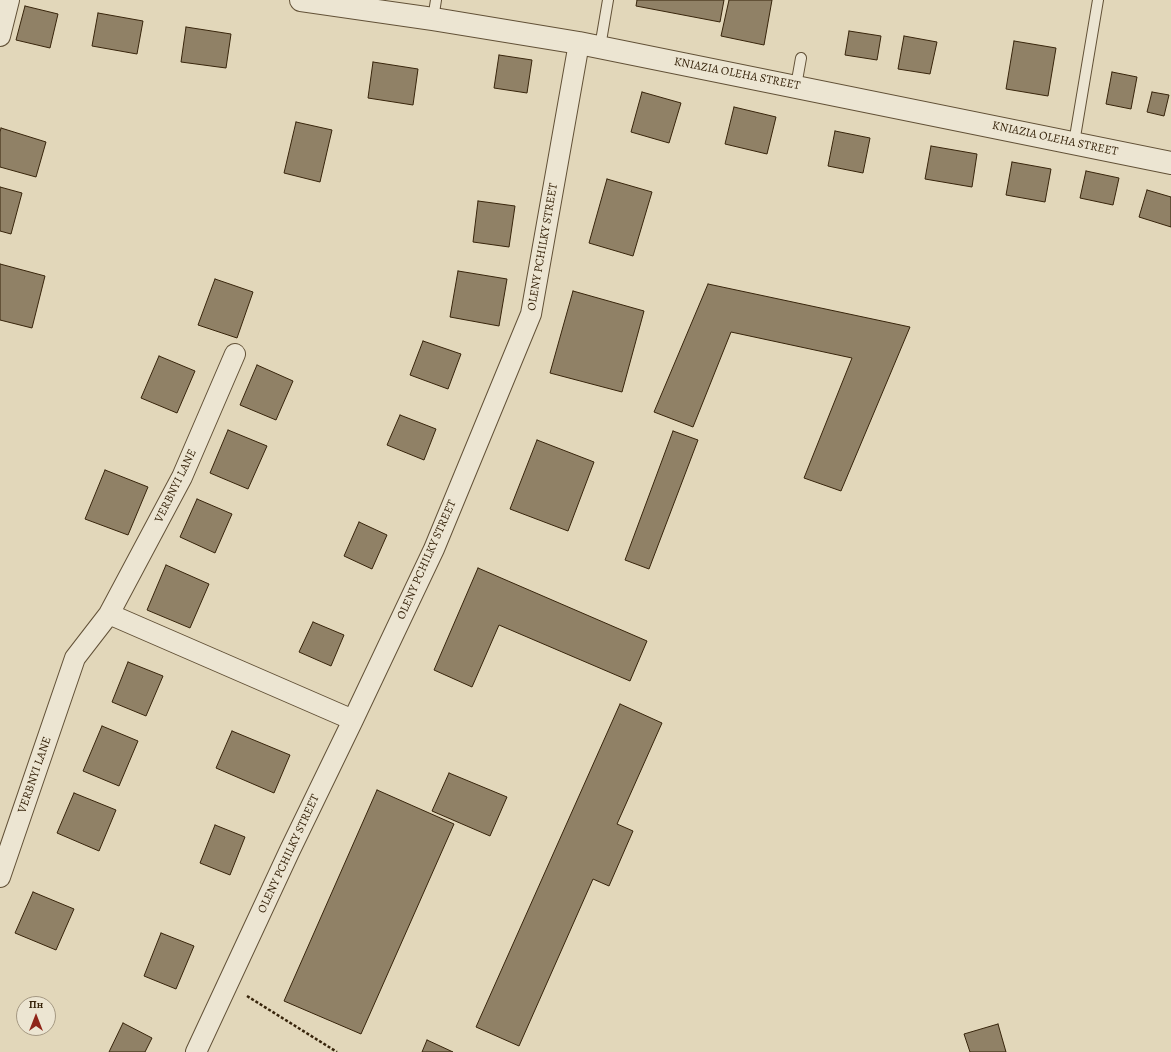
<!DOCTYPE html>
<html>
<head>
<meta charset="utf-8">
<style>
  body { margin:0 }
  #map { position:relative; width:1171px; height:1052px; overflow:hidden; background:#e2d7ba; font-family:Alegreya,serif }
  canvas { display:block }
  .north { position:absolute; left:16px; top:996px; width:40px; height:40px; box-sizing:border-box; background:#ece5d2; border:1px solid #a49882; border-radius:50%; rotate:0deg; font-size:11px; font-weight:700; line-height:16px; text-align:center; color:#37240b }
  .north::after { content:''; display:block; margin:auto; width:14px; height:18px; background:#8f2418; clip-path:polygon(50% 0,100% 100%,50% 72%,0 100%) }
</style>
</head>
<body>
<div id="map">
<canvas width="1171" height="1052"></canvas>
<div class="north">Пн</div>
</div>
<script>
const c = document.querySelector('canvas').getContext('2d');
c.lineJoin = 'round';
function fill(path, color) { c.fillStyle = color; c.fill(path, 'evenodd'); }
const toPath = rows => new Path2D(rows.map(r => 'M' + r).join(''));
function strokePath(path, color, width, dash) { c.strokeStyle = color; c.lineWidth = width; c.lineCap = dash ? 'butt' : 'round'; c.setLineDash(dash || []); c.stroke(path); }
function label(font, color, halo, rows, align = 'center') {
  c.font = font + ' Alegreya,serif'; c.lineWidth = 3; c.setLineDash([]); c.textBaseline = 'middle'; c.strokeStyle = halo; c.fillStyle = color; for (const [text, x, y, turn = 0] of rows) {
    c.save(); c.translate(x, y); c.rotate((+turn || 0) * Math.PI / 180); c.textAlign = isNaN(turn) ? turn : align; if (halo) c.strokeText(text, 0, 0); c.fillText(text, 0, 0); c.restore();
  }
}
const building = toPath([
  [637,0,724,0,720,22,636,6,637,0],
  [729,0,772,0,764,45,721,36,729,0],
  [25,6,58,14,50,48,16,40,25,6],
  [98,13,143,21,137,54,92,46,98,13],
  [186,27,231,34,226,68,181,62,186,27],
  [849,31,881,36,877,60,845,55,849,31],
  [904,36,937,42,930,74,898,69,904,36],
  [1014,41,1056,48,1048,96,1006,89,1014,41],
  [499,55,532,60,527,93,494,88,499,55],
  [373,62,418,69,413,105,368,98,373,62],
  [1112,72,1137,77,1131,109,1106,104,1112,72],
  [642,92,681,103,669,143,631,132,642,92],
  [1152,92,1169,95,1164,116,1147,112,1152,92],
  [734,107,776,117,767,154,725,144,734,107],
  [296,122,332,130,320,182,284,173,296,122],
  [1,128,46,142,36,177,0,167,0,132,1,128],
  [835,131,870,138,863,173,828,166,835,131],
  [931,146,977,154,972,187,925,179,931,146],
  [1012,162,1051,169,1045,202,1006,195,1012,162],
  [1086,171,1119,178,1113,205,1080,198,1086,171],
  [607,179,652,192,633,256,589,243,607,179],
  [0,187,22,193,11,234,0,231,0,187],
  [1147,190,1171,197,1171,227,1139,217,1147,190],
  [478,201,515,206,509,247,473,242,478,201],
  [0,264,45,276,32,328,0,320,0,264],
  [458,271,507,279,499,326,450,317,458,271],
  [215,279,253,292,237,338,198,325,215,279],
  [708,284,910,327,841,491,804,478,852,358,731,332,693,427,654,412,708,284],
  [573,291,644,311,622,392,550,373,573,291],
  [423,341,461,354,448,389,410,375,423,341],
  [159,356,195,371,177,413,141,398,159,356],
  [257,365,293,381,276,420,240,405,257,365],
  [400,415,436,429,424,460,387,445,400,415],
  [228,430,267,446,248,489,210,473,228,430],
  [673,431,698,440,649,569,625,560,673,431],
  [537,440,594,462,568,531,510,509,537,440],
  [105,470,148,487,128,535,85,519,105,470],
  [197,499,232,514,215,553,180,537,197,499],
  [359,522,387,535,372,569,344,556,359,522],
  [166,565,209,584,190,628,147,610,166,565],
  [478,568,647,641,630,681,499,625,472,687,434,670,478,568],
  [313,622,344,635,331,666,299,652,313,622],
  [128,662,163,676,146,716,112,702,128,662],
  [620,704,662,723,617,824,633,831,609,886,593,879,519,1046,476,1027,620,704],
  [102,726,138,741,119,786,83,771,102,726],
  [232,731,290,755,274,793,216,768,232,731],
  [449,773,507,797,490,836,432,811,449,773],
  [377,790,454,824,361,1034,284,1001,377,790],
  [74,793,116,810,99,851,57,833,74,793],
  [215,825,245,837,230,875,200,863,215,825],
  [33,892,74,909,56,950,15,933,33,892],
  [161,933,194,946,176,989,144,976,161,933],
  [123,1023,152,1038,145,1052,109,1052,123,1023],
  [998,1024,1006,1052,970,1052,964,1034,998,1024],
  [427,1040,453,1052,422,1052,427,1040]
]);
fill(building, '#908166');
strokePath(building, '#37240b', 1);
const service = toPath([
  [433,19,436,0],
  [600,47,608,0],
  [796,86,801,58],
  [1074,143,1098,0]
]);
const minor = toPath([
  [0,36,9,0],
  [109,614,353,720],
  [0,877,75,658,109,614,182,477,235,354],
  [196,1052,290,850,353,720,434,549,531,314,579,43]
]);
const tertiary = toPath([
  [301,0,433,19,579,43,1171,163]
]);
strokePath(service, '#625137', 12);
strokePath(minor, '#625137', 22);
strokePath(tertiary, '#625137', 24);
strokePath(toPath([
  [247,996,337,1052]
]), '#37240b', 2.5, [3, 2]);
strokePath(service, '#ece5d2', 10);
strokePath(minor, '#ece5d2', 20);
strokePath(tertiary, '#ece5d2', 22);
label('12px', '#37240b', '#ece5d2', [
  ["KNIAZIA OLEHA STREET",737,74,11],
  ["KNIAZIA OLEHA STREET",1055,139,12],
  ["OLENY PCHILKY STREET",543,247,-80],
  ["VERBNYI LANE",176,486,-64],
  ["OLENY PCHILKY STREET",427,560,-66],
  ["VERBNYI LANE",35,775,-71],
  ["OLENY PCHILKY STREET",289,854,-65]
]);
</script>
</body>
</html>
